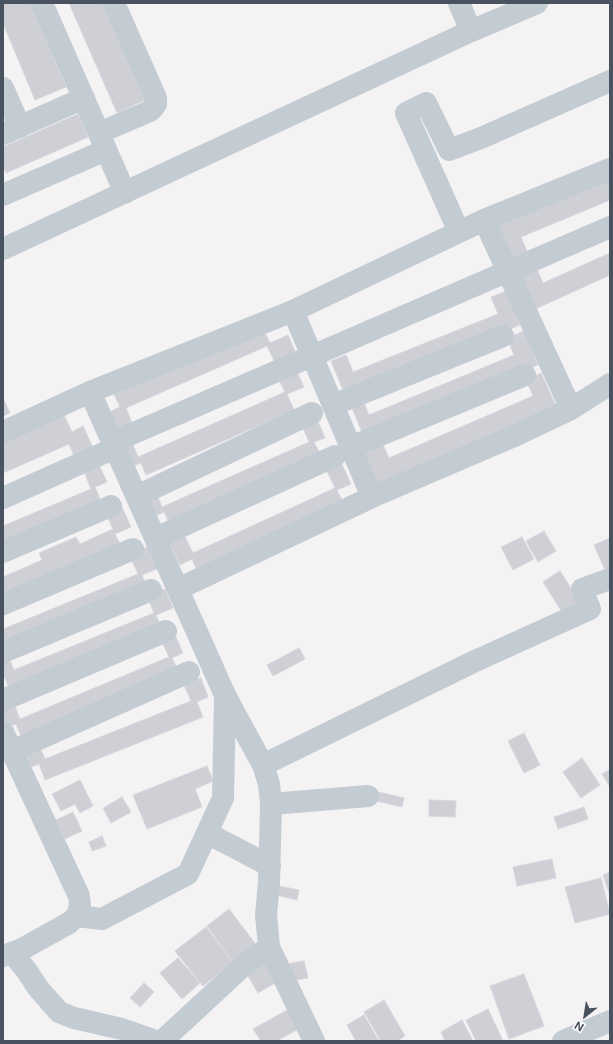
<!DOCTYPE html>
<html>
<head>
<meta charset="utf-8">
<style>
  body { margin:0 }
  #map { position:relative; width:613px; height:1044px; overflow:hidden; background:#f4f2f2; font-family:Inter,sans-serif }
  canvas { display:block }
  .frame { position:absolute; inset:0; border:4px solid #495360; pointer-events:none }
  .north { position:absolute; left:565px; top:996px; width:40px; height:40px; -webkit-text-stroke:3px #fff; paint-order:stroke; rotate:210deg; font-size:11px; font-weight:700; line-height:16px; text-align:center; color:#495360 }
  .north::after { content:''; display:block; margin:auto; width:14px; height:18px; background:#495360; clip-path:polygon(50% 0,100% 100%,50% 72%,0 100%) }
</style>
</head>
<body>
<div id="map">
<canvas width="613" height="1044"></canvas>
<div class="frame"></div>
<div class="north">N</div>
</div>
<script>
const c = document.querySelector('canvas').getContext('2d');
c.lineJoin = 'round';
function fill(path, color) { c.fillStyle = color; c.fill(path, 'evenodd'); }
const toPath = rows => new Path2D(rows.map(r => 'M' + r).join(''));
function strokePath(path, color, width, dash) { c.strokeStyle = color; c.lineWidth = width; c.lineCap = dash ? 'butt' : 'round'; c.setLineDash(dash || []); c.stroke(path); }
const building = toPath([
  [3,3,31,3,66,87,35,100,3,23,3,3],
  [69,3,103,3,145,100,117,113,69,3],
  [78,114,88,137,6,173,3,166,3,147,78,114],
  [610,180,610,200,521,237,529,256,511,264,496,227,610,180],
  [610,253,610,275,531,311,515,276,536,267,543,283,610,253],
  [507,291,520,325,345,395,331,361,346,355,353,372,498,314,491,297,507,291],
  [263,329,270,343,288,335,297,356,276,365,267,346,126,408,134,428,118,435,107,413,120,407,114,394,263,329],
  [524,331,538,365,364,437,350,403,362,398,369,415,514,355,507,338,524,331],
  [295,368,304,387,287,394,294,410,146,475,141,463,128,468,118,446,131,440,138,457,285,392,277,376,295,368],
  [541,373,557,408,379,486,363,450,382,442,389,458,533,396,526,380,541,373],
  [3,398,10,413,3,416,3,398],
  [64,415,72,432,83,426,94,450,75,458,69,444,3,473,3,442,64,415],
  [317,419,325,438,314,442,321,456,169,523,164,512,154,517,145,495,155,490,162,507,309,442,302,426,317,419],
  [341,462,351,484,337,490,343,502,197,570,192,559,180,565,169,542,184,535,193,553,335,488,326,469,341,462],
  [99,465,107,482,95,487,102,504,3,546,3,526,91,489,84,471,99,465],
  [122,507,131,527,115,534,121,546,3,597,3,577,42,560,39,553,76,537,80,544,113,529,106,514,122,507],
  [544,531,556,551,538,562,526,541,544,531],
  [522,537,534,559,513,570,501,547,522,537],
  [610,538,610,578,609,579,594,545,610,538],
  [147,547,157,569,142,575,147,587,3,647,3,629,138,574,129,554,147,547],
  [560,571,579,601,562,612,543,582,560,571],
  [165,589,173,608,156,615,162,628,10,690,5,678,3,678,3,655,7,653,14,670,154,613,147,596,165,589],
  [175,635,183,653,172,658,178,671,21,736,16,724,6,728,3,721,3,707,13,702,20,719,169,657,161,640,175,635],
  [299,648,305,659,273,676,267,665,299,648],
  [201,678,208,697,197,702,203,717,45,780,39,764,31,767,24,749,38,743,45,759,191,701,184,685,201,678],
  [524,733,540,765,524,773,508,741,524,733],
  [582,758,600,785,581,798,563,772,582,758],
  [207,766,213,781,195,789,202,807,147,829,133,795,207,766],
  [610,770,610,787,602,774,610,770],
  [80,780,93,806,80,813,75,804,61,811,52,794,80,780],
  [374,791,404,798,402,807,372,800,374,791],
  [122,797,131,812,111,823,103,808,122,797],
  [429,800,456,801,455,817,429,816,429,800],
  [584,807,588,819,558,829,554,817,584,807],
  [73,812,82,831,65,839,56,820,73,812],
  [102,836,106,846,92,851,89,842,102,836],
  [552,859,556,878,517,886,513,867,552,859],
  [610,872,610,896,603,875,610,872],
  [601,878,610,914,575,923,565,887,601,878],
  [274,885,299,890,297,900,272,894,274,885],
  [229,909,257,946,234,963,207,926,229,909],
  [206,927,233,962,203,986,175,951,206,927],
  [268,957,282,979,258,993,245,971,268,957],
  [178,958,200,983,182,999,160,973,178,958],
  [304,961,308,978,287,981,282,965,304,961],
  [524,974,544,1026,509,1039,490,986,524,974],
  [144,983,154,992,140,1007,130,998,144,983],
  [384,1000,405,1036,397,1041,381,1041,364,1012,384,1000],
  [289,1009,300,1028,277,1041,261,1041,253,1029,289,1009],
  [488,1009,503,1041,476,1041,466,1020,488,1009],
  [364,1015,379,1041,356,1041,347,1025,364,1015],
  [462,1020,473,1041,445,1041,441,1032,462,1020]
]);
fill(building, '#ced0d6');
strokePath(building, '#d6d7dd', 1);
strokePath(toPath([
  [42,3,125,193],
  [459,3,471,31],
  [3,88,20,127],
  [99,133,150,111,154,107,156,104,156,98,114,3],
  [3,134,84,98],
  [3,195,106,150],
  [484,220,571,409],
  [459,232,406,113,426,103,449,150,481,138,610,81],
  [3,249,471,31,537,3],
  [293,311,372,497],
  [90,392,225,695,234,712,263,765,269,784,271,804,269,882,266,915,269,947,314,1041],
  [333,405,503,336],
  [3,432,90,392,293,311,484,220,610,169],
  [113,442,610,227],
  [351,447,525,375],
  [137,496,312,413],
  [3,498,115,448],
  [156,538,335,456],
  [3,552,111,506],
  [178,589,372,497,512,437,571,409,610,384],
  [3,604,133,549],
  [3,652,151,590],
  [3,700,166,631],
  [3,732,79,896,80,906,77,916,69,923,22,949,3,956],
  [12,751,189,672],
  [263,765,473,662,590,609,582,589,610,579],
  [271,804,368,796],
  [207,833,270,866],
  [77,916,102,919,188,874,223,798,225,698],
  [12,953,27,971,38,988,59,1012,74,1018,122,1029,156,1041],
  [162,1041,242,967,269,947],
  [563,1041,610,1021]
]), '#c3cbd3', 22);
</script>
</body>
</html>
